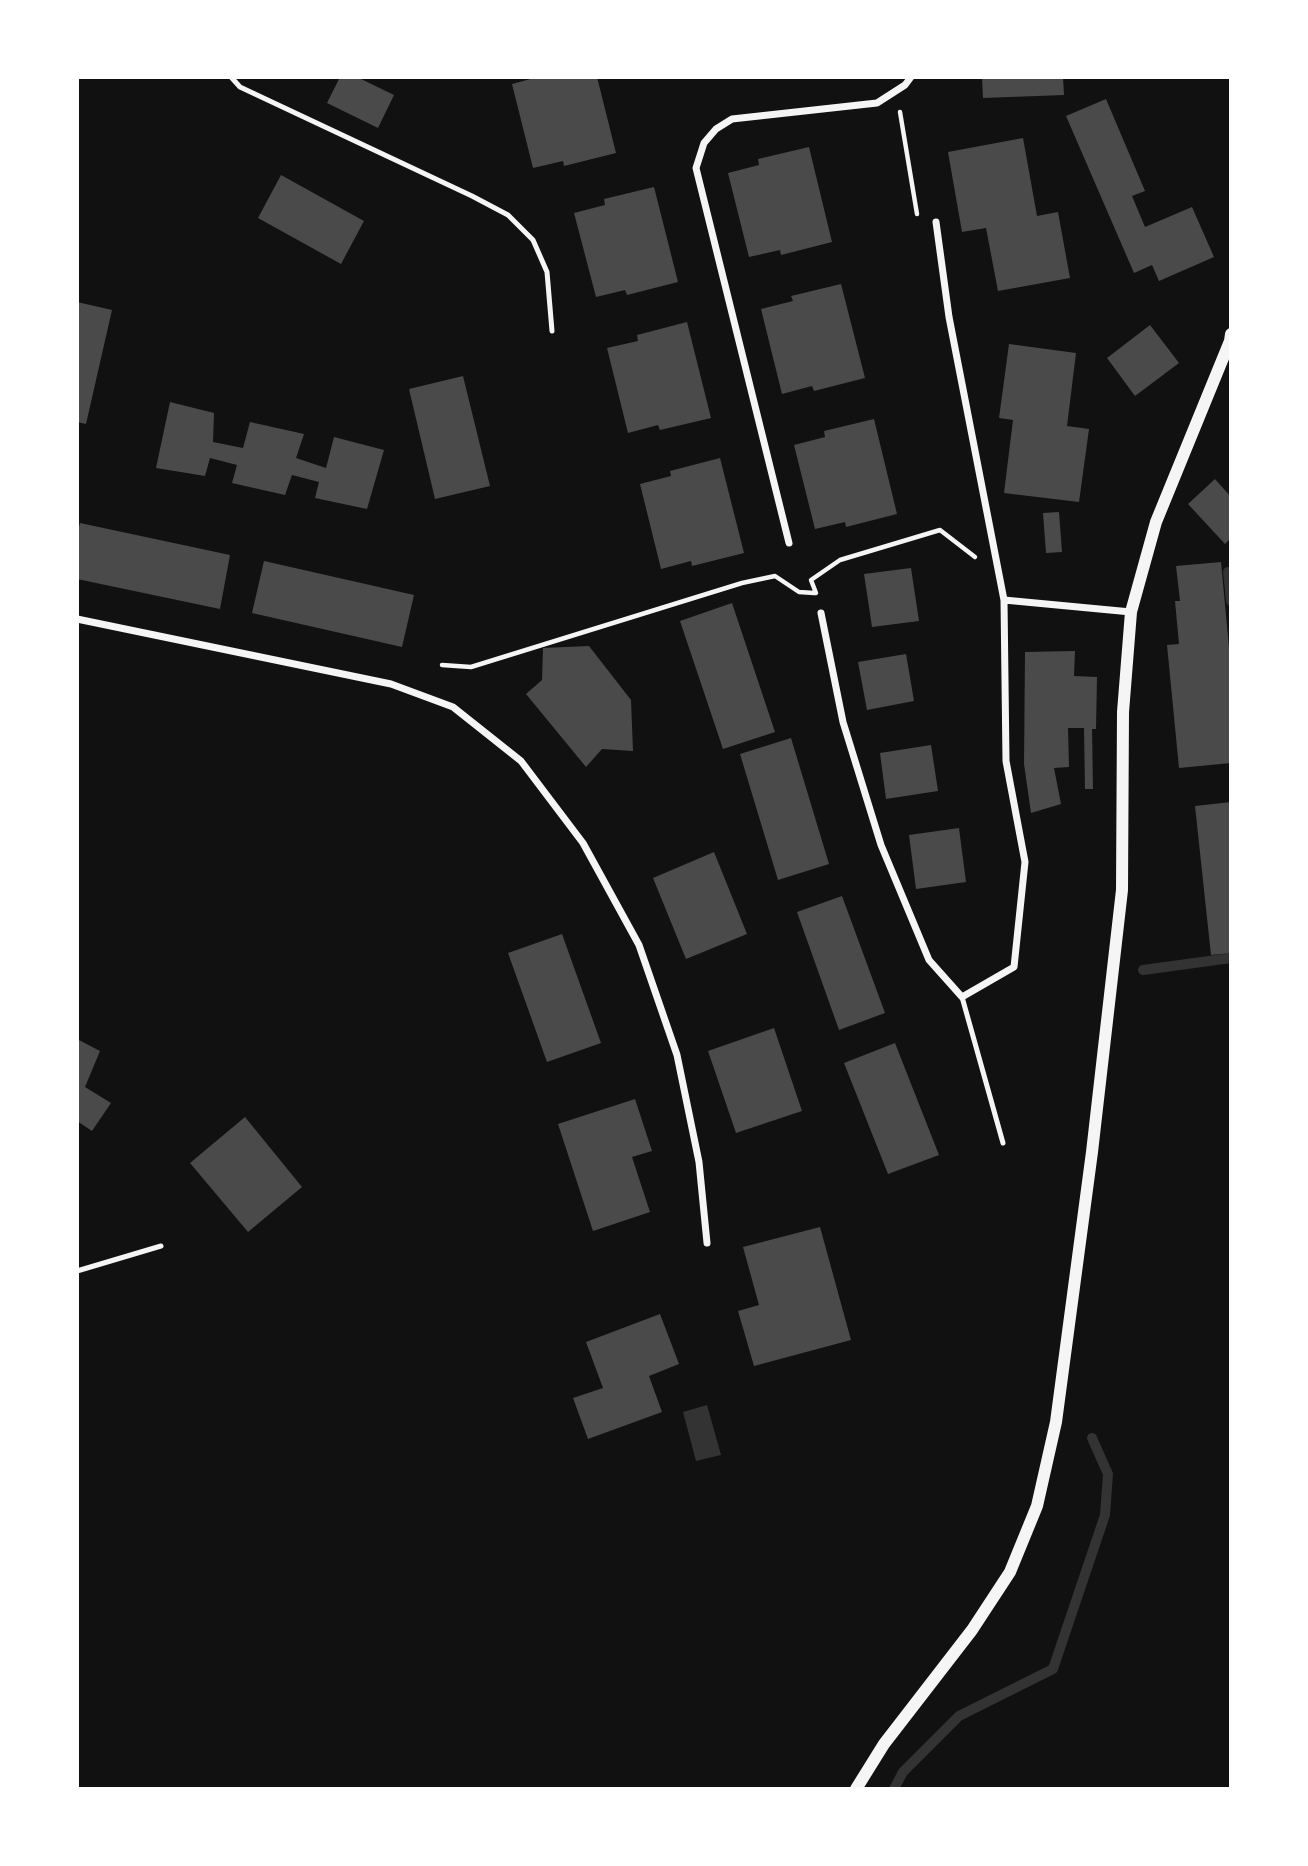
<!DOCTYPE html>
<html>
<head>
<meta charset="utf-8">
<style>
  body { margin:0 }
  #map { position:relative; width:1308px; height:1866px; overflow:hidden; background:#111; font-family:Rubik,sans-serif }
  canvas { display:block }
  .frame { position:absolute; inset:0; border:79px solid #fff; pointer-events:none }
</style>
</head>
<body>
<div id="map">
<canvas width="1308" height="1866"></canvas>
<div class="frame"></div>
</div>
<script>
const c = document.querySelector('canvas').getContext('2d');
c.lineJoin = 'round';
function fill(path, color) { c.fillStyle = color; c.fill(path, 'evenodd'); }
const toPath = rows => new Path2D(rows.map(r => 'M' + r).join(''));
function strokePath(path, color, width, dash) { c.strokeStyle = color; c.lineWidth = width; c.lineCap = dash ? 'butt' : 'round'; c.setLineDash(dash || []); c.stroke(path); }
fill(toPath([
  [707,1405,721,1455,696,1461,683,1412]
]), '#333');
strokePath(toPath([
  [1228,572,1231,601],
  [1143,970,1231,958],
  [894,1789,903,1772,959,1716,1053,1669,1105,1515,1108,1474,1092,1438]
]), '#333', 10);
fill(toPath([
  [340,77,357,77,394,95,378,128,327,103],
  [538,77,597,77,616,153,564,166,563,161,533,168,512,84],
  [982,77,1063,77,1064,95,983,98],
  [1106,99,1145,191,1132,196,1145,227,1192,207,1214,257,1159,281,1152,265,1134,273,1066,116],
  [1023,138,1037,216,1058,212,1070,278,998,291,986,228,962,232,948,152],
  [809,147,832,242,781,255,780,250,749,257,728,173,759,165,758,159],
  [281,175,364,221,341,264,258,218],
  [654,187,678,282,627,295,625,290,596,297,574,213,605,205,604,199],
  [841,284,865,378,814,391,812,386,782,394,761,309,793,301,791,296],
  [77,302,112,310,86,424,77,422],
  [687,322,711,418,660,430,658,425,628,433,607,348,638,341,637,335],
  [1150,325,1179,363,1135,396,1107,358],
  [1009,344,1076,353,1067,426,1089,429,1079,502,1004,493,1013,420,999,418],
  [463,376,490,486,435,499,409,389],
  [170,402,214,413,213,442,243,448,250,422,304,434,296,458,326,468,334,437,384,450,367,509,315,498,319,482,292,475,285,495,232,483,237,465,210,458,205,476,156,468],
  [874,419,897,514,846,527,845,522,815,529,794,445,825,437,824,431],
  [720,458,744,553,692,566,691,561,661,569,640,484,671,476,670,471],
  [1215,479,1231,497,1231,538,1225,544,1188,504],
  [1059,512,1062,552,1046,553,1043,513],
  [80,523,230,555,220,609,77,579,77,535],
  [264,561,414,595,402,647,252,613],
  [1221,562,1231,669,1231,763,1179,768,1167,645,1179,644,1175,601,1180,601,1176,566],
  [911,568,919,621,872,627,864,574],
  [732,603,775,732,723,749,680,621],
  [589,646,631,700,633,751,602,749,586,767,526,694,542,680,543,648],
  [1075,651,1074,676,1097,677,1096,729,1092,729,1093,789,1085,789,1084,728,1068,728,1069,767,1054,768,1061,804,1031,813,1024,764,1025,652],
  [906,654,914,701,867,710,858,662],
  [791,738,829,864,778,880,740,754],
  [931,745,938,791,886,799,880,753],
  [1231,802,1231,953,1211,955,1195,806],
  [959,828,966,882,916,889,909,835],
  [714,852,747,934,686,959,653,878],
  [842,896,885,1013,839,1030,797,912],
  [562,934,601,1043,547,1062,508,953],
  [774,1028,802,1111,736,1133,708,1051],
  [77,1039,100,1051,85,1087,111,1103,92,1131,77,1121],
  [895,1043,939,1155,888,1174,844,1063],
  [635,1099,652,1151,632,1157,650,1212,593,1231,558,1124],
  [245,1117,302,1187,248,1232,190,1163],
  [820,1227,851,1340,754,1366,738,1311,759,1305,743,1247],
  [660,1314,679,1364,649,1376,662,1412,588,1439,573,1398,603,1388,586,1342]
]), '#4a4a4a');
strokePath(toPath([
  [900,112,917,214],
  [816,593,811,580,840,560,940,530,975,557],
  [442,665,471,667,742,583,775,576,799,592,814,593]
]), '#f5f5f5', 4.5);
strokePath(toPath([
  [231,77,240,87,472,196,508,215,533,240,547,272,552,331],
  [962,997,1003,1143],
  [77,1271,161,1246]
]), '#f5f5f5', 5);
strokePath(toPath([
  [936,222,949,317,1004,600],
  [789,543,696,168,704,143,716,129,732,119,877,103,905,85,911,77],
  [821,613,843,722,881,845,929,960,962,997,1014,967,1025,862,1006,761,1004,600,1131,612],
  [77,619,391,684,453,707,521,761,583,843,639,945,677,1055,699,1162,707,1243]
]), '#f5f5f5', 7);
strokePath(toPath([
  [856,1789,884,1744,972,1630,1010,1572,1037,1506,1056,1422,1092,1152,1122,890,1123,712,1131,612,1156,522,1230,341,1231,334]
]), '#f5f5f5', 12);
</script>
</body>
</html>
